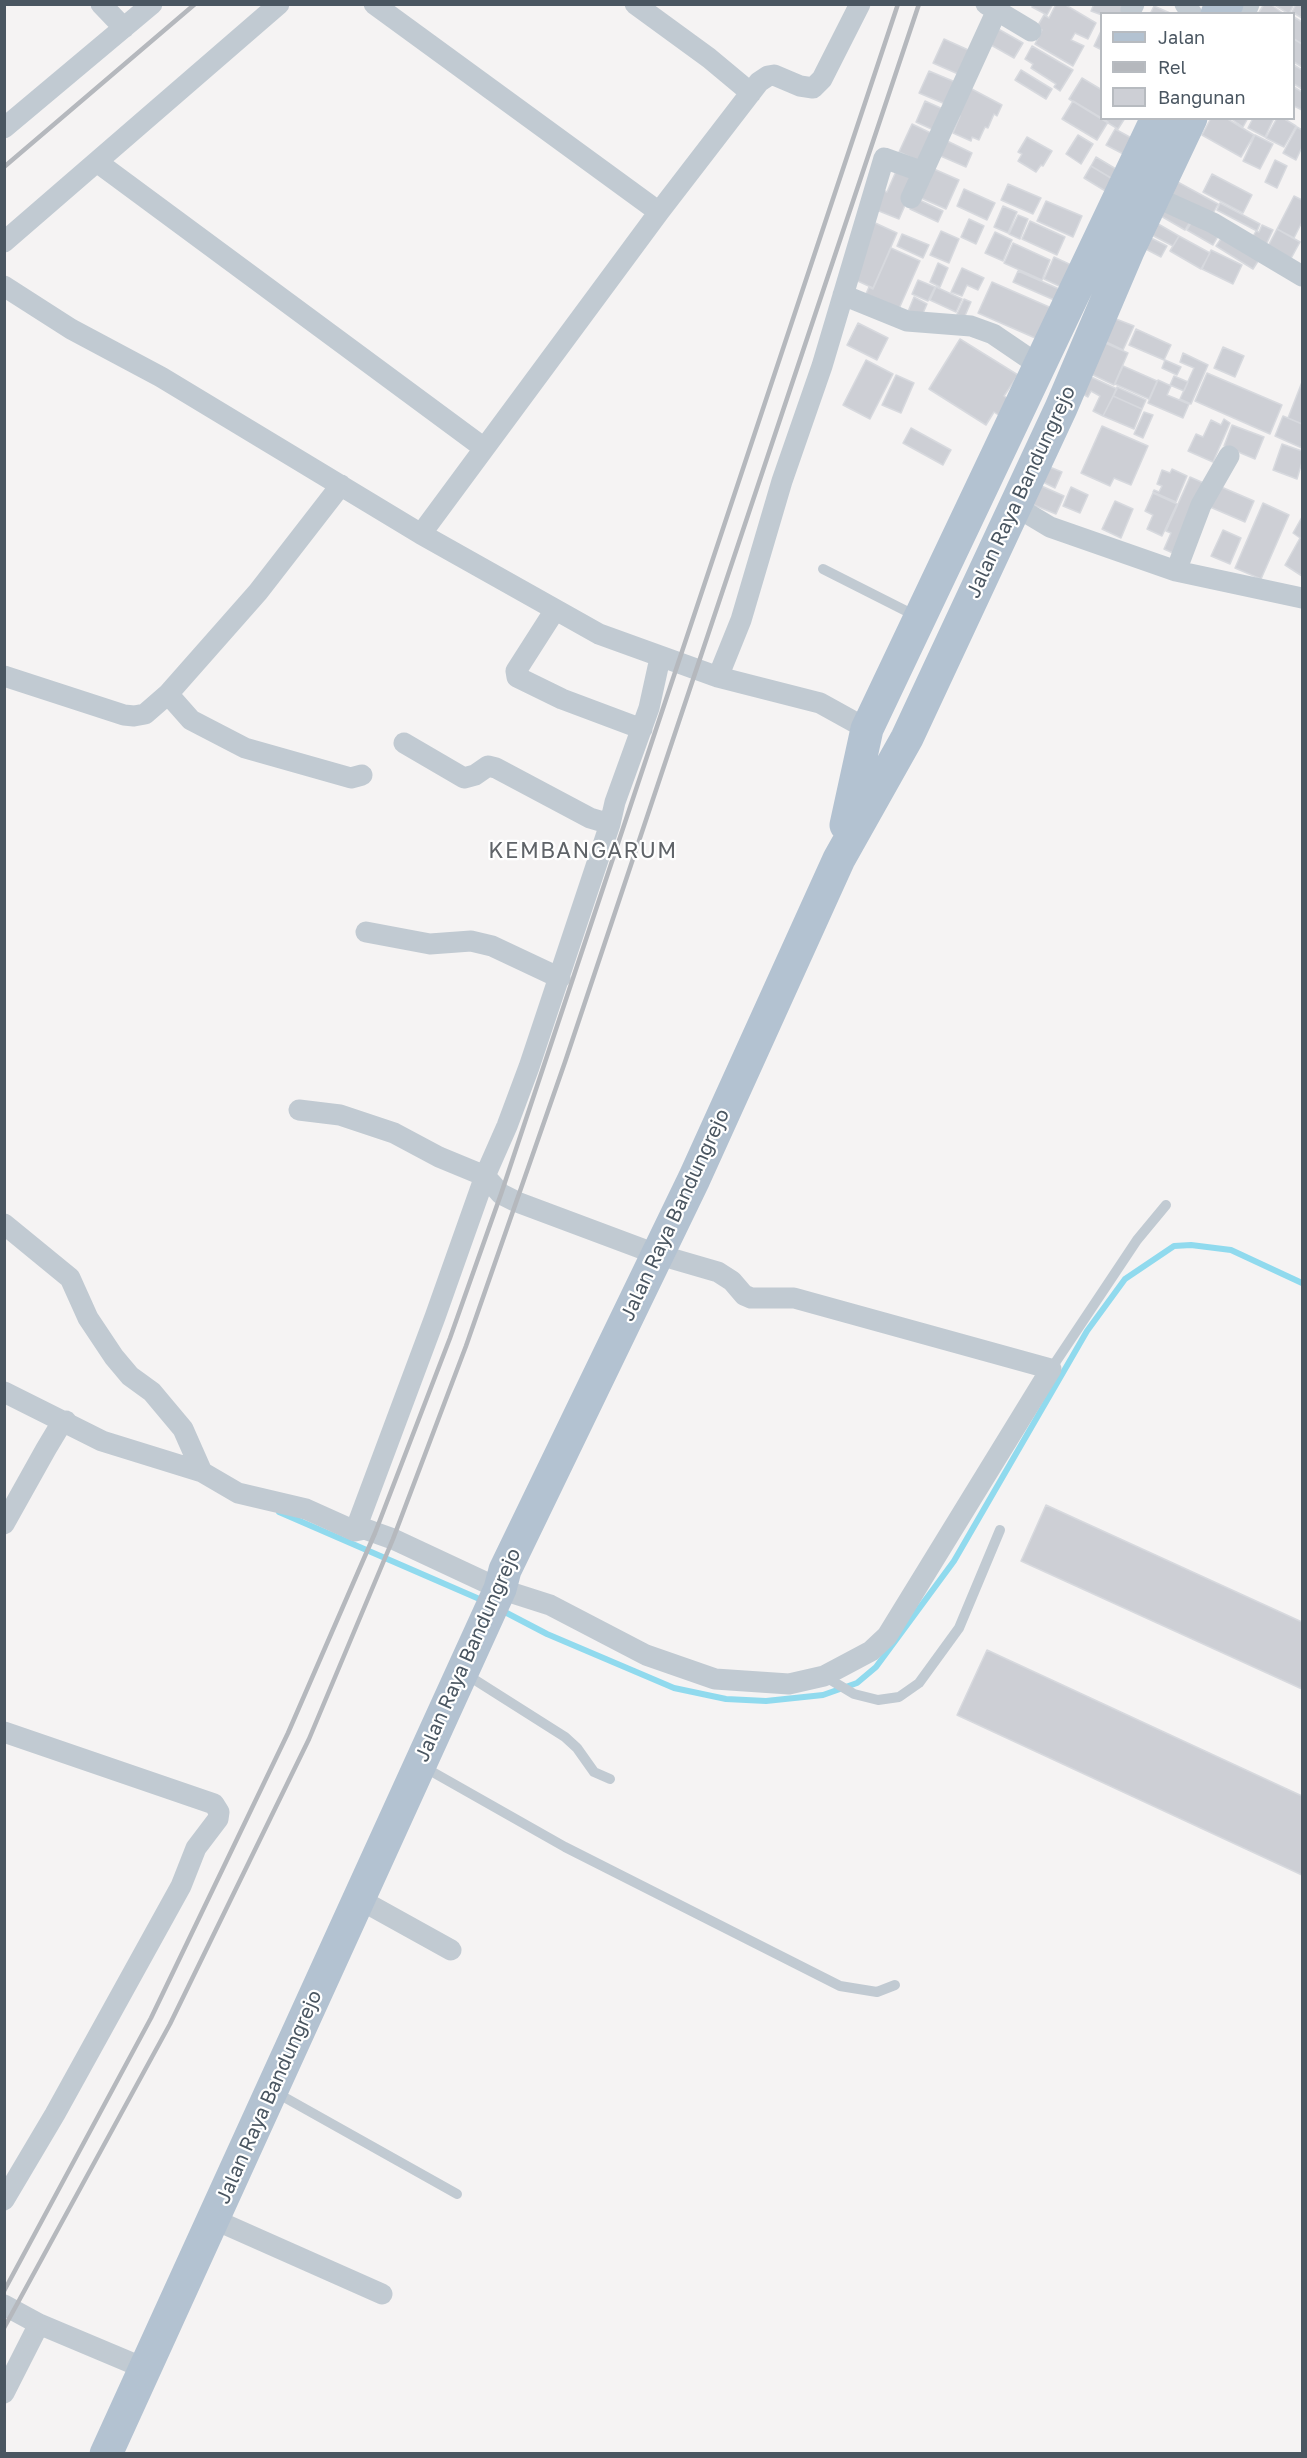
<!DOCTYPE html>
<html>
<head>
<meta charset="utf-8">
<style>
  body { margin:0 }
  #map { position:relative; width:1307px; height:2458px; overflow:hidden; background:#f5f3f3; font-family:"Golos Text",sans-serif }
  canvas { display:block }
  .frame { position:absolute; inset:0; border:6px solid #4a5661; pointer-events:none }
  .legend { position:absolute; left:1100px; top:12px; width:195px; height:108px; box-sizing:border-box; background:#fff; border:2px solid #b7bbc0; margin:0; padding:8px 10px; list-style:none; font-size:18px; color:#4a5661 }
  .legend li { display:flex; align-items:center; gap:12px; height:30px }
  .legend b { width:30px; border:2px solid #b7bbc0 }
</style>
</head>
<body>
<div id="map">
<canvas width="1307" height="2458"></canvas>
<div class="frame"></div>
<ul class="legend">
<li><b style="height:8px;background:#b3c2d1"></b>Jalan</li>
<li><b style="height:8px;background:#b5b8bd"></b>Rel</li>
<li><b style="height:16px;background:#cdcfd5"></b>Bangunan</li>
</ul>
</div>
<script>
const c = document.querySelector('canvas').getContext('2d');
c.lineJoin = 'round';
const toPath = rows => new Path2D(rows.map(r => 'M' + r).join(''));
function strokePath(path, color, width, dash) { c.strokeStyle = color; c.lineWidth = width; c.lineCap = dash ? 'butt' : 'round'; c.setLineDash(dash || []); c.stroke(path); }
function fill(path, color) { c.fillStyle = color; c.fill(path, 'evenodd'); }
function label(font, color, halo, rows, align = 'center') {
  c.font = font + ' "Golos Text",sans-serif'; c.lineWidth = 4.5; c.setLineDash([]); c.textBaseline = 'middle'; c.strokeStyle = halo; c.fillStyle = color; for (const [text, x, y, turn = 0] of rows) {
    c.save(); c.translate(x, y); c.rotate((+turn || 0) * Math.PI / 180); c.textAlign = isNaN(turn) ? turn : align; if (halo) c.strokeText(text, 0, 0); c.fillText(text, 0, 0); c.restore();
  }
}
strokePath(toPath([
  [279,1512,484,1601],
  [501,1610,547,1634,674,1688,726,1699,766,1701,823,1695,857,1683,876,1667,954,1561,1087,1331,1125,1279,1174,1246,1191,1245,1231,1250,1302,1283]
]), '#90daee', 6);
const building = toPath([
  [1033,4,1053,4,1047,15,1032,7,1033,4],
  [1056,4,1064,4,1096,23,1088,39,1075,33,1071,40,1084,46,1073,66,1035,44,1042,30,1037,27,1044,15,1049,18,1056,4],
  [1094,4,1120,4,1127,8,1125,14,1102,14,1102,15,1091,11,1094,4],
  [1264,4,1270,4,1284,14,1258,14,1264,4],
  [1273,4,1294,4,1289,14,1273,4],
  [1296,4,1302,4,1302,18,1292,12,1296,4],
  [1154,6,1170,13,1170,14,1150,14,1154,6],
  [1294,17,1302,22,1302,44,1294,39,1294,17],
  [993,26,1023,43,1014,58,984,41,993,26],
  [1101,31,1102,31,1102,50,1094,46,1101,31],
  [944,39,975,53,965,77,933,63,944,39],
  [1294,39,1302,44,1302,67,1294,62,1294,39],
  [1032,46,1073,70,1060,91,1054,87,1056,84,1031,68,1033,64,1025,59,1032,46],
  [1294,65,1302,70,1302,89,1294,84,1294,65],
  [1021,70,1052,89,1046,99,1015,80,1021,70],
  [929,71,960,84,950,106,919,93,929,71],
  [1082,78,1102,90,1102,118,1125,118,1118,129,1069,99,1082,78],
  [966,86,1002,105,997,116,994,114,988,128,985,127,979,140,972,137,971,141,953,133,960,116,954,113,966,86],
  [1294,87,1302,92,1302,110,1294,106,1294,87],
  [925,101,945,110,936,131,916,122,925,101],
  [1073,101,1108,122,1097,140,1062,119,1073,101],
  [1211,118,1226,118,1254,135,1241,157,1202,135,1211,118],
  [1230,118,1248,118,1243,127,1230,118],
  [1253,118,1274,118,1265,137,1248,128,1253,118],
  [1277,118,1283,118,1296,126,1284,147,1266,138,1277,118],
  [912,124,935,135,923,163,899,152,912,124],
  [1297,127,1302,130,1302,147,1296,160,1283,153,1297,127],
  [1115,129,1137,141,1129,157,1106,145,1115,129],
  [1078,135,1093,144,1081,164,1066,154,1078,135],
  [1255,135,1273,144,1260,169,1243,161,1255,135],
  [1027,137,1052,151,1043,166,1041,165,1036,172,1018,161,1022,154,1018,152,1027,137],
  [943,139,972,153,966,167,936,154,943,139],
  [1096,157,1121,172,1116,181,1091,166,1096,157],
  [1275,160,1287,166,1277,188,1265,182,1275,160],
  [927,166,959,180,946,209,914,195,927,166],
  [1091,166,1119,183,1112,195,1084,178,1091,166],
  [897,169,917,178,899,219,874,209,883,190,887,192,897,169],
  [1212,174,1252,195,1243,213,1203,192,1212,174],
  [1174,180,1218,204,1209,221,1165,197,1174,180],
  [1008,184,1041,198,1033,214,1001,200,1008,184],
  [964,189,995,203,987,220,957,206,964,189],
  [1294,196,1302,200,1302,222,1294,238,1277,229,1294,196],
  [915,198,943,211,938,222,910,209,915,198],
  [1046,201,1082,216,1073,237,1037,221,1046,201],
  [1160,201,1194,216,1185,230,1154,212,1160,201],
  [1220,203,1260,224,1257,231,1217,210,1220,203],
  [1003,206,1017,212,1008,233,994,227,1003,206],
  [1018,215,1028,219,1020,239,1009,234,1018,215],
  [1195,216,1221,231,1213,245,1187,230,1195,216],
  [969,219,984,226,976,244,961,237,969,219],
  [1030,221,1065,237,1057,255,1022,239,1030,221],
  [1153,221,1179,236,1173,246,1146,232,1153,221],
  [873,222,897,233,873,288,849,277,873,222],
  [1262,225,1273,230,1264,249,1250,242,1256,231,1259,232,1262,225],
  [1277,229,1300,242,1288,264,1265,252,1277,229],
  [941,231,959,239,949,263,930,255,941,231],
  [995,232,1012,240,1003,261,985,253,995,232],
  [1225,233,1262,255,1253,269,1216,246,1225,233],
  [902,234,929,245,923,258,897,246,902,234],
  [1143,234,1167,246,1161,257,1138,245,1143,234],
  [1179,236,1210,253,1201,269,1170,251,1179,236],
  [1013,243,1050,260,1042,280,1004,263,1013,243],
  [891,248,920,261,898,311,865,296,869,287,873,289,891,248],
  [1211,250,1242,265,1233,284,1202,269,1211,250],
  [1054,257,1082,270,1072,292,1044,279,1054,257],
  [938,263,948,268,940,287,930,282,938,263],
  [962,268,984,278,978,290,967,285,962,296,951,292,962,268],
  [1018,271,1066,292,1061,303,1013,282,1018,271],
  [918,280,935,287,928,301,912,294,918,280],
  [992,282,1056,310,1042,341,978,313,992,282],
  [936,287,962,299,956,312,930,300,936,287],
  [914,297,927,304,920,320,907,314,914,297],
  [964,299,971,302,964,318,957,314,964,299],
  [1116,319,1134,326,1123,350,1098,338,1116,319],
  [858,323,888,338,877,360,847,345,858,323],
  [1136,329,1171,345,1164,360,1129,345,1136,329],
  [960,339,1018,375,1004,396,1013,402,1003,418,994,412,986,425,929,389,960,339],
  [1103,342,1128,353,1114,385,1089,373,1103,342],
  [1223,347,1244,356,1235,377,1214,368,1223,347],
  [1183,353,1208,365,1191,404,1180,399,1194,368,1180,362,1183,353],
  [866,360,893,374,870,419,843,405,866,360],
  [1165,360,1181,367,1177,375,1162,368,1165,360],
  [1123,366,1157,381,1149,399,1115,384,1123,366],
  [1207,373,1282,405,1270,434,1195,401,1207,373],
  [896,375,914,383,901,413,882,405,896,375],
  [1089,376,1117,389,1103,416,1093,411,1100,396,1091,391,1088,397,1081,393,1089,376],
  [1174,376,1188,382,1184,391,1170,385,1174,376],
  [1158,380,1171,386,1167,395,1189,404,1183,418,1148,403,1158,380],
  [1302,382,1302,424,1288,418,1302,382],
  [1117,387,1146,400,1142,409,1113,396,1117,387],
  [1113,396,1142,409,1134,429,1103,416,1113,396],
  [1144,412,1153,415,1143,438,1134,434,1144,412],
  [1283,416,1302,424,1302,448,1275,436,1283,416],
  [1224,419,1230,423,1213,462,1188,451,1196,434,1203,437,1211,420,1221,425,1224,419],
  [1232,425,1264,437,1255,459,1224,446,1232,425],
  [1102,426,1148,446,1131,485,1114,478,1110,486,1081,473,1102,426],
  [911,428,951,450,943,465,903,443,911,428],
  [1282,444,1302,451,1302,462,1297,479,1273,470,1282,444],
  [1047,466,1062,472,1055,488,1041,481,1047,466],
  [1172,469,1187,476,1176,502,1153,492,1154,490,1159,492,1162,486,1157,484,1162,470,1170,473,1172,469],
  [1190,477,1206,484,1175,554,1164,549,1171,533,1166,531,1190,477],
  [1037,484,1064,496,1056,514,1029,503,1037,484],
  [1219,486,1254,501,1245,522,1210,507,1219,486],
  [1071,487,1088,495,1080,513,1063,506,1071,487],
  [1153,493,1177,504,1162,536,1147,529,1153,515,1145,511,1153,493],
  [1115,501,1133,509,1121,538,1102,529,1115,501],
  [1263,503,1289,515,1261,579,1235,568,1263,503],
  [1302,517,1302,576,1285,565,1300,538,1293,533,1302,517],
  [1223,530,1241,538,1230,564,1211,556,1223,530],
  [1046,1505,1302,1622,1302,1689,1021,1561,1046,1505],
  [987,1650,1302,1796,1302,1875,957,1715,987,1650]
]);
fill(building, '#cdcfd5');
strokePath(building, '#d7d9de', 1.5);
strokePath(toPath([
  [823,569,916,616],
  [1051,1369,1137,1240,1166,1205],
  [464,1673,565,1737,577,1748,594,1772,610,1779],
  [824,1676,854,1694,878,1700,899,1697,919,1683,959,1628,1000,1530],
  [422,1766,565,1847,840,1986,877,1992,895,1985],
  [275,2092,457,2194]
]), '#c1cad2', 10);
strokePath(toPath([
  [101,4,124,28],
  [374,4,659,212],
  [635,4,709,58,751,93],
  [986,4,1031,31],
  [1185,4,1192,14],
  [1131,10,1134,4],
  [1245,14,1249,4],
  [4,128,152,4],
  [97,162,484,448],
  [1153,196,1213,223,1302,276],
  [911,198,997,10],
  [4,242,279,4],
  [4,286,71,329,161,377,421,534,599,634,718,677,820,703,867,729],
  [843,295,907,321,971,326,993,334,1040,366],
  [1015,506,1050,527,1176,571,1302,598],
  [421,534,659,212,759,82,768,76,774,75,800,86,813,88,822,79,860,4],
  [1176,571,1201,505,1229,456],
  [555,610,516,671,517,677,562,699,642,729],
  [4,676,124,715,134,716,145,714,168,694,258,592,341,485],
  [718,677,741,620,782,481,822,366,884,158,923,172],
  [168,694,191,720,245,748,351,778,362,775],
  [404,743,464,778,475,775,488,766,496,768,590,818,610,824,615,802,649,708,660,658],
  [366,932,430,944,471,941,492,946,560,978],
  [4,1224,70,1278,88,1318,114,1357,130,1376,152,1392,183,1429,202,1472],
  [4,1392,102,1441,202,1472,238,1493,306,1509,355,1531,365,1529,393,1539,500,1589,550,1605,646,1655,715,1679,789,1684,824,1676,871,1651,887,1636,1051,1369,794,1298,751,1298,744,1295,732,1281,718,1272,656,1254,517,1202,501,1194,485,1176,439,1157,394,1133,340,1115,299,1110],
  [4,1524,46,1449,61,1424,66,1421],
  [355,1531,435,1317,485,1176,507,1126,529,1067,610,824],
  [4,1732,214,1804,219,1812,218,1819,196,1848,181,1886,55,2114,4,2200],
  [359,1899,451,1950],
  [213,2219,382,2294],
  [4,2305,39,2324,146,2369],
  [4,2393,39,2324]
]), '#c1cad2', 21);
strokePath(toPath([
  [1217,14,1227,4],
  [846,825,867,729,1157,118],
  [106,2454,500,1589,505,1570,694,1179,839,859,907,738,1061,408,1128,251,1191,118]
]), '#b3c2d1', 33);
strokePath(toPath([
  [4,167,195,4],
  [4,2291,151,2018,288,1733,375,1533,450,1338,501,1194,898,4],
  [4,2328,170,2024,309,1739,393,1539,466,1346,565,1062,919,4]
]), '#b5b8bd', 4.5);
label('20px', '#4a5661', '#fff', [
  ["Jalan Raya Bandungrejo",1021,492,-65],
  ["Jalan Raya Bandungrejo",675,1215,-65],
  ["Jalan Raya Bandungrejo",468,1655,-66],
  ["Jalan Raya Bandungrejo",269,2097,-66]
]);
c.letterSpacing = '1.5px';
label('22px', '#5f6368', '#fff', [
  ["KEMBANGARUM",583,851]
]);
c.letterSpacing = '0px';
</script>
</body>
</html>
